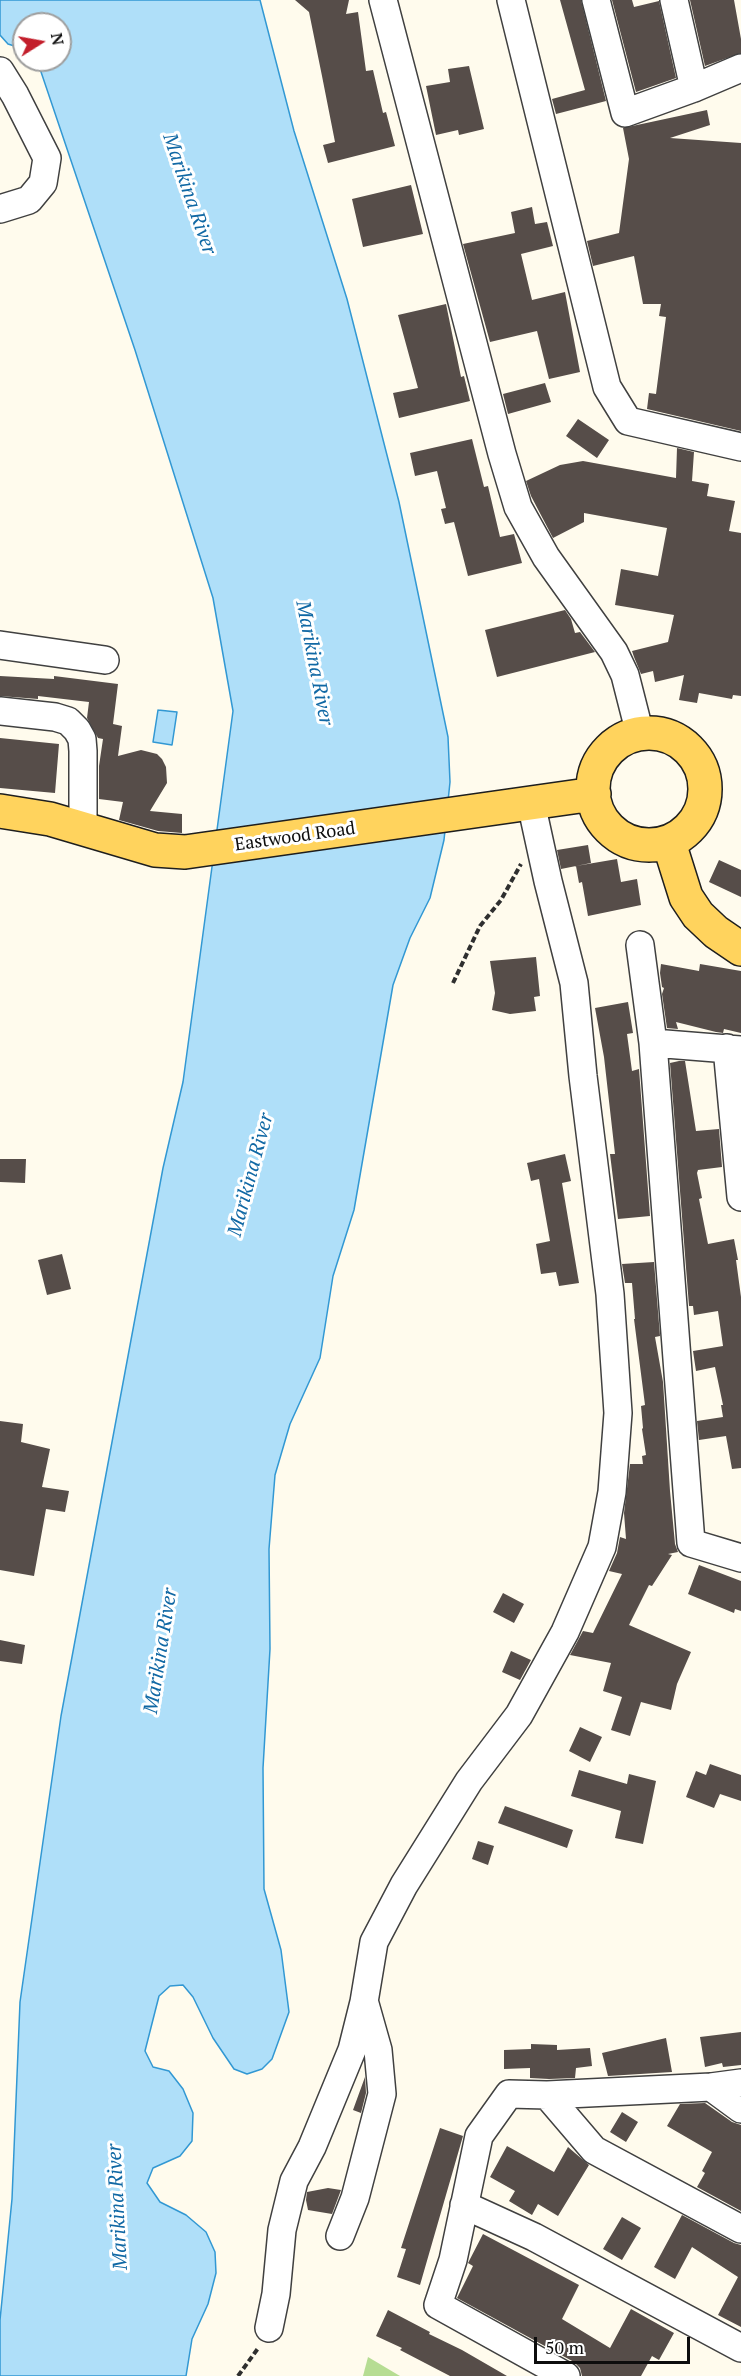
<!DOCTYPE html>
<html>
<head>
<meta charset="utf-8">
<style>
  body { margin:0 }
  #map { position:relative; width:741px; height:2376px; overflow:hidden; background:#fffbed; font-family:"PT Serif",serif }
  canvas { display:block }
  .north { position:absolute; left:12px; top:12px; width:60px; height:60px; box-sizing:border-box; background:#fff; border:2px solid #9e9e9e; border-radius:50%; rotate:79deg; font-size:16px; font-weight:700; line-height:24px; text-align:center; color:#0d0d0d }
  .north::after { content:''; display:block; margin:auto; width:21px; height:27px; background:#c31e2b; clip-path:polygon(50% 0,100% 100%,50% 72%,0 100%) }
  .scale { position:absolute; left:534px; top:2337px; width:156px; height:27px; box-sizing:border-box; border:3px solid #0d0d0d; border-top:0; padding-left:8px; font-size:18px; line-height:21px; white-space:nowrap; color:#0d0d0d; -webkit-text-stroke:4px #fff; paint-order:stroke }
</style>
</head>
<body>
<div id="map">
<canvas width="741" height="2376"></canvas>
<div class="north">N</div>
<div class="scale">50 m</div>
</div>
<script>
const c = document.querySelector('canvas').getContext('2d');
c.lineJoin = 'round';
function fill(path, color) { c.fillStyle = color; c.fill(path, 'evenodd'); }
const toPath = rows => new Path2D(rows.map(r => 'M' + r).join(''));
function strokePath(path, color, width, dash) { c.strokeStyle = color; c.lineWidth = width; c.lineCap = dash ? 'butt' : 'round'; c.setLineDash(dash || []); c.stroke(path); }
function label(font, color, halo, rows, align = 'center') {
  c.font = font + ' "PT Serif",serif'; c.lineWidth = 6; c.setLineDash([]); c.textBaseline = 'middle'; c.strokeStyle = halo; c.fillStyle = color; for (const [text, x, y, turn = 0] of rows) {
    c.save(); c.translate(x, y); c.rotate((+turn || 0) * Math.PI / 180); c.textAlign = isNaN(turn) ? turn : align; if (halo) c.strokeText(text, 0, 0); c.fillText(text, 0, 0); c.restore();
  }
}
fill(toPath([
  [368,2357,400,2376,363,2376]
]), '#b6dd93');
const water = toPath([
  [0,0,260,0,294,131,347,299,399,502,448,737,450,782,444,840,430,898,410,938,393,985,354,1210,333,1276,320,1358,290,1424,275,1475,269,1549,270,1649,263,1768,264,1889,281,1950,289,2012,272,2059,262,2069,247,2074,234,2069,213,2038,193,1997,183,1985,170,1986,159,1996,145,2051,153,2067,169,2071,183,2089,193,2113,192,2141,180,2156,153,2168,147,2183,160,2202,186,2215,206,2232,215,2252,216,2273,208,2304,192,2339,186,2376,0,2376,0,2320,12,2199,20,2002,61,1716,163,1168,183,1082,233,711,213,598,135,350,37,60,60,60,60,24,24,24,24,49,8,44,0,35,0,0],
  [158,710,177,712,172,745,153,742,158,710]
]);
fill(water, '#afdff9');
strokePath(water, '#3298d3', 1.5);
fill(toPath([
  [295,0,349,0,346,14,358,12,366,71,373,70,383,113,386,112,395,146,328,163,323,145,335,142,322,76,309,12],
  [560,0,581,0,606,101,556,114,552,99,585,90],
  [612,0,632,0,634,7,659,1,676,78,636,92],
  [690,0,734,0,741,39,741,53,705,66],
  [469,66,484,129,459,135,458,130,436,135,426,86,450,82,448,69],
  [707,110,710,125,670,138,741,143,741,431,647,409,649,393,656,394,666,317,659,316,661,304,643,304,634,256,593,266,587,241,619,233,629,159,623,128],
  [411,185,423,234,363,247,352,199],
  [532,207,535,224,547,222,553,246,521,254,532,300,565,292,580,372,549,379,537,331,490,342,463,244,515,233,511,212],
  [446,304,461,377,464,376,470,401,399,418,393,393,418,388,398,315],
  [545,383,551,402,508,414,503,394],
  [578,419,609,440,597,458,566,436],
  [472,439,484,487,488,486,500,537,514,534,522,563,468,576,454,522,445,524,441,509,446,508,437,471,415,476,410,453],
  [677,448,694,452,692,481,709,484,707,496,735,501,729,531,741,533,741,696,733,695,732,699,699,693,697,703,679,700,684,675,655,682,653,671,641,674,634,657,632,651,668,642,674,615,615,605,621,569,658,576,667,528,584,513,584,522,553,538,531,496,526,481,560,465,583,461,676,478],
  [565,610,571,619,575,633,580,632,595,652,497,677,485,630],
  [0,676,54,679,54,676,118,684,113,724,122,726,118,756,141,750,157,754,162,759,166,767,167,783,150,811,182,814,182,833,158,831,119,820,123,802,99,799,99,766,103,739,98,738,87,718,89,702,38,696,38,699,0,696],
  [0,738,59,744,55,793,0,788],
  [588,845,591,863,561,869,557,850],
  [617,859,621,882,637,879,641,905,588,916,582,882,579,883,576,866],
  [719,860,741,870,741,897,709,882],
  [536,957,540,996,534,997,536,1011,510,1014,492,1010,495,993,490,961],
  [661,964,699,971,700,964,741,971,741,1033,724,1029,723,1033,716,1032,676,1022,678,1029,667,1028,662,994,664,988,662,987,660,973],
  [628,1002,633,1033,627,1034,632,1071,639,1069,650,1216,618,1219,610,1154,615,1154,604,1057,595,1008],
  [679,1061,685,1061,696,1131,719,1129,722,1167,698,1170,697,1173,702,1198,699,1199,708,1244,734,1239,738,1260,736,1260,741,1297,741,1468,732,1469,726,1436,699,1440,697,1421,723,1417,721,1405,723,1405,715,1367,696,1371,693,1351,723,1346,718,1311,694,1315,693,1306,689,1306,670,1063],
  [565,1154,571,1181,562,1183,579,1283,559,1286,556,1272,541,1274,536,1244,550,1241,539,1179,531,1181,527,1163],
  [0,1159,26,1159,25,1183,0,1182],
  [62,1254,71,1289,47,1295,38,1260],
  [654,1262,660,1336,655,1337,663,1382,670,1491,675,1544,678,1552,668,1554,672,1555,652,1586,649,1585,629,1625,691,1652,677,1684,671,1710,641,1702,630,1736,611,1730,622,1697,603,1691,611,1663,570,1655,583,1631,593,1633,622,1574,609,1571,617,1553,620,1537,626,1539,624,1513,630,1464,643,1464,642,1456,646,1455,642,1429,643,1428,641,1406,645,1405,634,1319,635,1319,632,1283,625,1283,622,1264],
  [0,1421,23,1424,21,1442,50,1449,42,1487,69,1491,65,1512,46,1509,34,1576,0,1570],
  [699,1565,741,1581,741,1611,735,1609,734,1613,688,1594],
  [503,1593,524,1604,514,1623,493,1612],
  [0,1640,25,1645,22,1664,0,1661],
  [511,1651,531,1660,520,1680,502,1672],
  [580,1727,602,1737,590,1762,569,1751],
  [710,1764,741,1775,741,1801,720,1794,714,1808,686,1797,696,1771,706,1775],
  [579,1770,627,1784,629,1774,656,1781,643,1844,615,1838,621,1811,571,1796],
  [505,1806,573,1830,567,1848,498,1823],
  [478,1841,494,1846,488,1865,472,1859],
  [741,2032,741,2065,723,2067,722,2063,705,2067,700,2037],
  [666,2038,672,2072,608,2076,602,2053],
  [531,2044,557,2045,557,2050,590,2048,592,2066,576,2068,575,2078,549,2079,530,2078,530,2068,504,2069,504,2050,531,2049],
  [365,2077,366,2093,361,2113,353,2110],
  [705,2103,732,2122,741,2125,741,2211,697,2187,705,2173,702,2171,712,2152,667,2126,680,2104],
  [622,2112,638,2122,626,2142,610,2132],
  [440,2128,463,2136,420,2285,397,2277,406,2249,401,2248],
  [507,2146,554,2172,568,2147,589,2165,558,2216,538,2204,532,2215,509,2201,515,2191,490,2177],
  [328,2188,341,2190,332,2214,308,2210,306,2200,307,2192],
  [682,2215,734,2243,741,2245,741,2327,718,2315,738,2277,692,2247,675,2279,654,2267],
  [622,2217,641,2228,622,2260,603,2249],
  [483,2234,579,2285,562,2319,610,2348,631,2309,674,2333,659,2360,652,2356,641,2376,582,2376,580,2368,574,2362,457,2298,473,2266,468,2263],
  [388,2310,430,2332,429,2334,462,2350,507,2376,450,2376,400,2350,402,2348,376,2336]
]), '#564d49');
const minor = toPath([
  [383,0,502,454,518,507,546,557,614,652,625,675,640,734],
  [511,0,607,387,628,421,741,447],
  [596,0,625,113,694,88,741,68],
  [674,0,694,88],
  [0,71,15,95,47,158,43,183,29,200,0,209],
  [0,645,105,660],
  [0,711,55,717,68,721,77,730,82,739,83,751,83,828],
  [640,945,653,1043,741,1050],
  [653,1043,691,1543,741,1558],
  [727,1048,741,1197],
  [711,2087,741,2109],
  [547,2095,594,2150,741,2229],
  [464,2205,534,2237,741,2348],
  [340,2236,355,2198,382,2094,378,2050,365,2004],
  [269,2328,276,2294,282,2230,294,2181,312,2147,352,2050,364,2002,374,1942,404,1885,469,1781,519,1715,565,1632,602,1547,612,1492,618,1413,610,1294,583,1076,574,983,548,881,531,803],
  [566,2376,438,2305,453,2260,479,2136,509,2094,547,2095,711,2087,741,2083]
]);
const major = toPath([
  '593 789a56 56 0 1 1 112 0a56 56 0 1 1-112 0Z',
  [0,811,50,819,155,850,185,852,594,794],
  [669,843,686,897,698,915,716,932,741,949]
]);
strokePath(minor, '#404040', 30);
strokePath(major, '#1e1e1e', 36);
strokePath(toPath([
  [453,983,480,926,501,900,521,864],
  [238,2376,259,2347]
]), '#2f2f2f', 4, [6, 3]);
strokePath(minor, '#fff', 27);
strokePath(major, '#ffd35d', 33);
label('18px', '#0d0d0d', '#fff', [
  ["Eastwood Road",295,837,-8]
]);
label('italic 20px', '#1068a4', '#fff', [
  ["Marikina River",189,194,71],
  ["Marikina River",314,663,79],
  ["Marikina River",251,1175,-75],
  ["Marikina River",161,1651,-81],
  ["Marikina River",118,2207,-93]
]);
</script>
</body>
</html>
